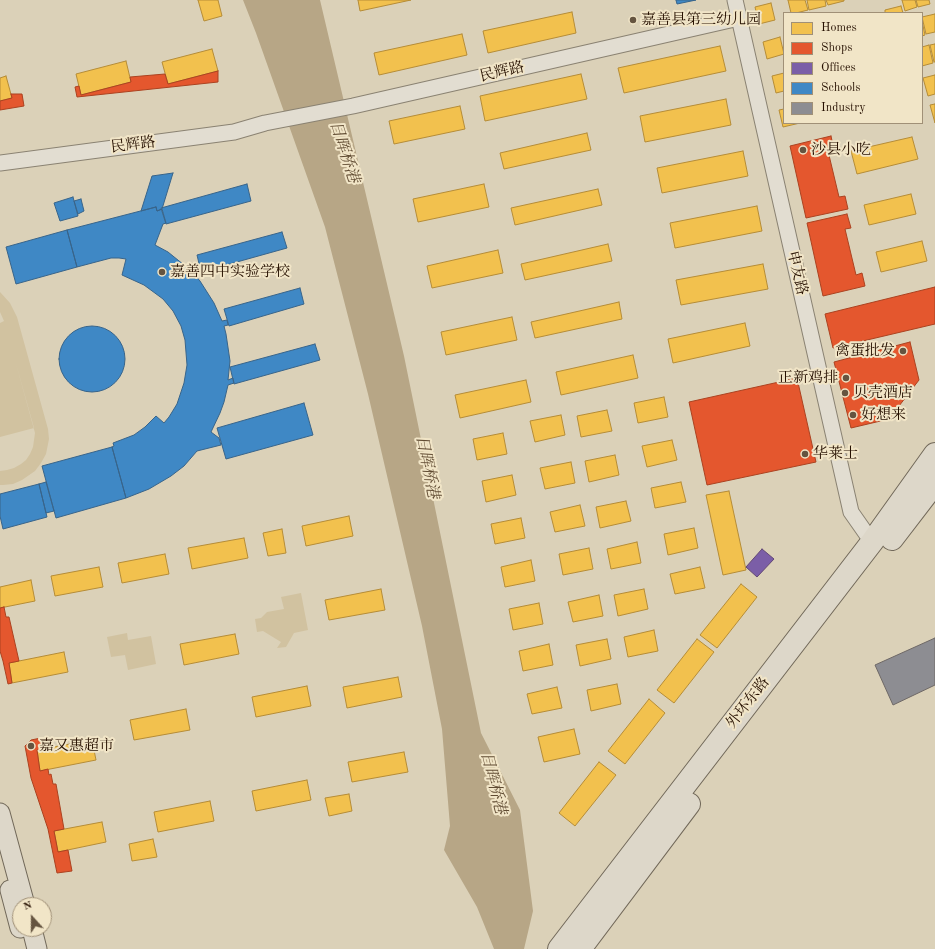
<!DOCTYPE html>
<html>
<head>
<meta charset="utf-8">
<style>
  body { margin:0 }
  #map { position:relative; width:935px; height:949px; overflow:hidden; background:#dbd1b8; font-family:"Old Standard TT",serif }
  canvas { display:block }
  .legend { position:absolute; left:783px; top:12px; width:140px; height:112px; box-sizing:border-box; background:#f1e5c7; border:1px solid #a09077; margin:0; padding:5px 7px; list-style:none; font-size:12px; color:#261000 }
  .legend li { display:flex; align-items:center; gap:8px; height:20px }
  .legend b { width:20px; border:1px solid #a09077 }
  .north { position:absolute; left:12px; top:897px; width:40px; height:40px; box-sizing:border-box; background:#f1e5c7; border:1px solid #a09077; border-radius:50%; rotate:339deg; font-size:11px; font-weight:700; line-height:16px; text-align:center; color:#261000 }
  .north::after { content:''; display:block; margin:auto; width:14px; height:18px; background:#655440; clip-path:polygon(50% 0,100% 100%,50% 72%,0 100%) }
</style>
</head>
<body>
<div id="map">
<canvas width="935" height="949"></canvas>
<ul class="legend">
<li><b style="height:11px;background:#f2c14e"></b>Homes</li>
<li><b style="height:11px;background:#e4572e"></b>Shops</li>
<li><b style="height:11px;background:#7b5ea7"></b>Offices</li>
<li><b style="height:11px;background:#3f88c5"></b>Schools</li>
<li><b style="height:11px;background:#8d8d92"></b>Industry</li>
</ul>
<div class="north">N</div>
</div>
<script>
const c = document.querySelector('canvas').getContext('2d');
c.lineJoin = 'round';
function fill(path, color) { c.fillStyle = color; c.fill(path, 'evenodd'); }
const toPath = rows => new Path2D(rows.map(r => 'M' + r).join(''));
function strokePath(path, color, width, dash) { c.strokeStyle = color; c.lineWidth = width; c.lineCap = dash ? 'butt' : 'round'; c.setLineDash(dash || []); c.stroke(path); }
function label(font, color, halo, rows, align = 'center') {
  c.font = font + ' "Old Standard TT","Noto Serif SC",serif'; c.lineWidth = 4; c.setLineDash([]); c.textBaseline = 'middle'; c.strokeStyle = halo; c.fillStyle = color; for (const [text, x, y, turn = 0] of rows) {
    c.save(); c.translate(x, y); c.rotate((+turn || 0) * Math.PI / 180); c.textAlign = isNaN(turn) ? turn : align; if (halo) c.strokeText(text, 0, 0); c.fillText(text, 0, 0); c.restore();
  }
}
fill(toPath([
  [0,292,10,303,17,317,48,429,49,439,46,454,41,463,35,471,22,480,13,484,3,485,0,485,0,471,7,470,14,468,21,464,26,460,30,454,33,447,35,433,15,360,34,428,0,437,0,323,4,321,0,312],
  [301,593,308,630,294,633,286,647,277,648,281,642,263,631,257,632,255,619,261,618,267,612,284,609,281,597],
  [127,633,128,640,151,636,156,664,128,670,125,655,111,657,107,637]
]), '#d1c2a0');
fill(toPath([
  [243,0,320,0,404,356,481,733,520,810,533,911,524,949,494,949,477,907,444,850,450,826,442,729,422,626,368,394,325,227,256,33]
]), '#b7a686');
const homes = toPath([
  [198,0,218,0,222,16,204,21,198,0],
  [358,0,411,0,360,11,358,0],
  [788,0,805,0,808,10,796,13,791,13,788,0],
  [807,0,825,0,826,6,809,10,807,0],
  [826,0,844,0,844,1,828,5,826,0],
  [902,0,915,0,917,7,905,11,902,0],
  [916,0,929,0,930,4,918,7,916,0],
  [771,3,775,20,759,24,755,7,771,3],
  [901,6,903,13,885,13,885,10,901,6],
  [572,12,576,33,488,53,483,31,572,12],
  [935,14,935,32,926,34,922,17,935,14],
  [922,21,925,35,922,36,922,21],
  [462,34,467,55,379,75,374,53,462,34],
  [780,37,784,54,767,59,763,42,780,37],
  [935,44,935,62,934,62,930,45,935,44],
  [929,45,933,63,922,66,922,47,929,45],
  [720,46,726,71,624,93,618,68,720,46],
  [212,49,218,71,168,84,162,62,212,49],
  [126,61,131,82,81,95,76,74,126,61],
  [784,73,784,91,776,93,772,76,784,73],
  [581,74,587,99,485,121,480,96,581,74],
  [935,75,935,94,928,96,923,78,935,75],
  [6,76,12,98,0,101,0,78,6,76],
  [726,99,731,125,645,142,640,116,726,99],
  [935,104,935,123,930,105,935,104],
  [460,106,465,129,394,144,389,121,460,106],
  [784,109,784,123,800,123,783,127,779,110,784,109],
  [587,133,591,150,504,169,500,153,587,133],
  [912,137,918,159,857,174,851,151,912,137],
  [743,151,748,176,662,193,657,168,743,151],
  [484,184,489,207,418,222,413,199,484,184],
  [598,189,602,205,515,225,511,208,598,189],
  [911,194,916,214,869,225,864,205,911,194],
  [757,206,762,231,675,248,670,223,757,206],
  [922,241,927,261,881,272,876,252,922,241],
  [608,244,612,261,525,280,521,264,608,244],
  [498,250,503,273,432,288,427,266,498,250],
  [763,264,768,289,681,305,676,280,763,264],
  [619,302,622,319,535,338,531,322,619,302],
  [512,317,517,340,446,355,441,332,512,317],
  [745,323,750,346,673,363,668,339,745,323],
  [633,355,638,378,561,395,556,372,633,355],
  [526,380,531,402,460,418,455,395,526,380],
  [664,397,668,417,638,423,634,403,664,397],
  [607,410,612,431,581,437,577,416,607,410],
  [561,415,565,435,535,442,530,421,561,415],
  [503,433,507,454,477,460,473,439,503,433],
  [672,440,677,460,647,467,642,446,672,440],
  [615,455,619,475,589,482,585,461,615,455],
  [571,462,575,483,545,489,540,468,571,462],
  [512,475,516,495,486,502,482,481,512,475],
  [681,482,686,502,655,508,651,488,681,482],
  [729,491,746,570,723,575,706,495,729,491],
  [626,501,631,521,600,528,596,507,626,501],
  [580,505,585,526,555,532,550,512,580,505],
  [349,516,353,536,306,546,302,526,349,516],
  [521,518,525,538,495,544,491,524,521,518],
  [694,528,698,548,668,555,664,534,694,528],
  [282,529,286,553,268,556,263,533,282,529],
  [244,538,248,558,192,569,188,548,244,538],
  [637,542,641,563,611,569,607,549,637,542],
  [589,548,593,569,563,575,559,554,589,548],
  [165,554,169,574,122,583,118,563,165,554],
  [531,560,535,581,505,587,501,567,531,560],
  [99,567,103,587,55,596,51,576,99,567],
  [700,567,705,588,675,594,670,574,700,567],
  [31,580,35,601,0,608,0,587,31,580],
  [741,584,757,597,717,648,700,635,741,584],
  [381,589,385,610,329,620,325,600,381,589],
  [644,589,648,609,618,616,614,595,644,589],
  [599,595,603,616,573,622,568,602,599,595],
  [539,603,543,624,513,630,509,609,539,603],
  [654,630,658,651,628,657,624,637,654,630],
  [235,634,239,654,184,665,180,644,235,634],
  [607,639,611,659,580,666,576,645,607,639],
  [697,639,714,652,674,703,657,690,697,639],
  [549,644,553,665,523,671,519,651,549,644],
  [64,652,68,672,12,683,9,663,64,652],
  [398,677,402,697,347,708,343,687,398,677],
  [617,684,621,704,591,711,587,690,617,684],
  [307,686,311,706,256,717,252,697,307,686],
  [557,687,562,708,532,714,527,694,557,687],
  [649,699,665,713,625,764,608,751,649,699],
  [186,709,190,730,134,740,130,720,186,709],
  [574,729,580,754,544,762,538,737,574,729],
  [92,740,96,760,40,771,37,750,92,740],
  [404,752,408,772,352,782,348,762,404,752],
  [599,762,616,775,575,826,559,813,599,762],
  [307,780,311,800,256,811,252,791,307,780],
  [349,794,352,811,329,816,325,798,349,794],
  [210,801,214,821,158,832,154,812,210,801],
  [102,822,106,842,58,852,54,831,102,822],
  [153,839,157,857,132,861,129,844,153,839]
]);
fill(homes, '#f2c14e');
strokePath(homes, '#b58c37', 1);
const shops = toPath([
  [218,71,218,82,77,97,75,87,79,86,81,95,131,82,130,77,165,74,168,84,218,71],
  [11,94,22,94,24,106,0,110,0,101,12,98,11,94],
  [831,136,834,150,828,151,839,197,845,196,848,209,806,218,790,146,831,136],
  [847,214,851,228,845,229,856,275,862,273,865,286,823,296,807,223,847,214],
  [935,287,935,324,833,348,825,314,935,287],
  [910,342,919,380,889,419,851,428,834,362,910,342],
  [797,378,816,462,707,485,689,402,797,378],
  [4,607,6,617,9,617,19,661,9,663,12,683,8,684,3,661,0,651,0,608,4,607],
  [41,738,42,746,50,745,51,748,37,750,40,771,48,769,49,775,51,774,53,784,56,784,64,829,54,831,58,852,68,850,72,871,57,873,48,829,31,778,25,746,31,740,41,738]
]);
fill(shops, '#e4572e');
strokePath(shops, '#ab4220', 1);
const offices = toPath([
  [762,549,774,559,757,577,746,567,762,549]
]);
fill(offices, '#7b5ea7');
strokePath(offices, '#624775', 1);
const schools = toPath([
  [676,0,696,0,677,4,676,0],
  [173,173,162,209,157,211,156,207,141,211,152,176,173,173],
  [247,184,251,201,166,224,161,208,247,184],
  [73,197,78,216,60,221,54,203,73,197],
  [81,199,84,211,78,214,74,201,81,199],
  [156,207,157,211,162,209,166,223,163,224,155,245,168,252,189,269,200,266,201,272,194,274,200,281,214,303,222,321,227,320,228,325,224,326,226,334,230,361,228,380,233,378,234,383,228,385,224,402,220,413,211,432,219,438,221,445,197,451,184,466,171,476,149,489,126,498,112,447,114,446,113,443,134,435,145,427,156,416,164,423,169,417,177,404,184,383,187,365,185,340,181,326,173,311,163,299,144,285,122,275,126,259,119,258,111,258,77,267,67,230,156,207],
  [67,230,77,267,16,284,6,247,67,230],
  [282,232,287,248,201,272,197,255,282,232],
  [300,288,304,304,229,326,224,309,300,288],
  '59 359a33 33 0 1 1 66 0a33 33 0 1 1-66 0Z',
  [315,344,320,360,234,384,230,367,315,344],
  [304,403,313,435,226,459,217,428,304,403],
  [112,447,126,498,56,518,42,466,112,447],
  [46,482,54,511,46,513,39,484,46,482],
  [39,484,47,517,3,529,0,516,0,494,39,484]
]);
fill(schools, '#3f88c5');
strokePath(schools, '#38648a', 1);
const industry = toPath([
  [935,638,935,685,893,705,875,665,935,638]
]);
fill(industry, '#8d8d92');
strokePath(industry, '#6e6866', 1);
const minor = toPath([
  [735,0,851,512,872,542],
  [0,163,234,132,265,123,353,106,739,18]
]);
const major = toPath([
  [0,813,25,905],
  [10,890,20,928],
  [32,929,37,949]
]);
const highway = toPath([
  [892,539,935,483],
  [559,949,872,542,935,454],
  [580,949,689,804]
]);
strokePath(minor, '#8a8272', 17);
strokePath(major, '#716859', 21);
strokePath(highway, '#716859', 24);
strokePath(minor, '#e2ddd1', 15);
strokePath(major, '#ddd7c9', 19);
strokePath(highway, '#ddd7c9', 22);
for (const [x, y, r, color] of [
  [633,20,4,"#655440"],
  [803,150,4,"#655440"],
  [162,272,4,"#655440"],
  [903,351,4,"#655440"],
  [846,378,4,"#655440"],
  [845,393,4,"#655440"],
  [853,415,4,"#655440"],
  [805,454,4,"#655440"],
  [31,746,4,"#655440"]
]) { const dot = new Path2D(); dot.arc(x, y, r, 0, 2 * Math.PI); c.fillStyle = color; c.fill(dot); strokePath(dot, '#f1e5c7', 1.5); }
label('15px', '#261000', '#f1e5c7', [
  ["嘉善县第三幼儿园",641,20],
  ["沙县小吃",811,150],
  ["嘉善四中实验学校",170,272],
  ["禽蛋批发",895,351,"right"],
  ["正新鸡排",838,378,"right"],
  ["贝壳酒店",853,393],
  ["好想来",861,415],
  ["华莱士",813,454],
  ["嘉又惠超市",39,746]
], 'left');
label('15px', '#261000', '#f1e5c7', [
  ["民辉路",502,72,-13],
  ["民辉路",133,145,-7],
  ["申友路",797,273,77],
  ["外环东路",748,703,-52]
]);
label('italic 16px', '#604b32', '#f1e5c7', [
  ["日晖桥港",344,152,72],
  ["日晖桥港",427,467,79],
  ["日晖桥港",493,783,76]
]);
</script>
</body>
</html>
